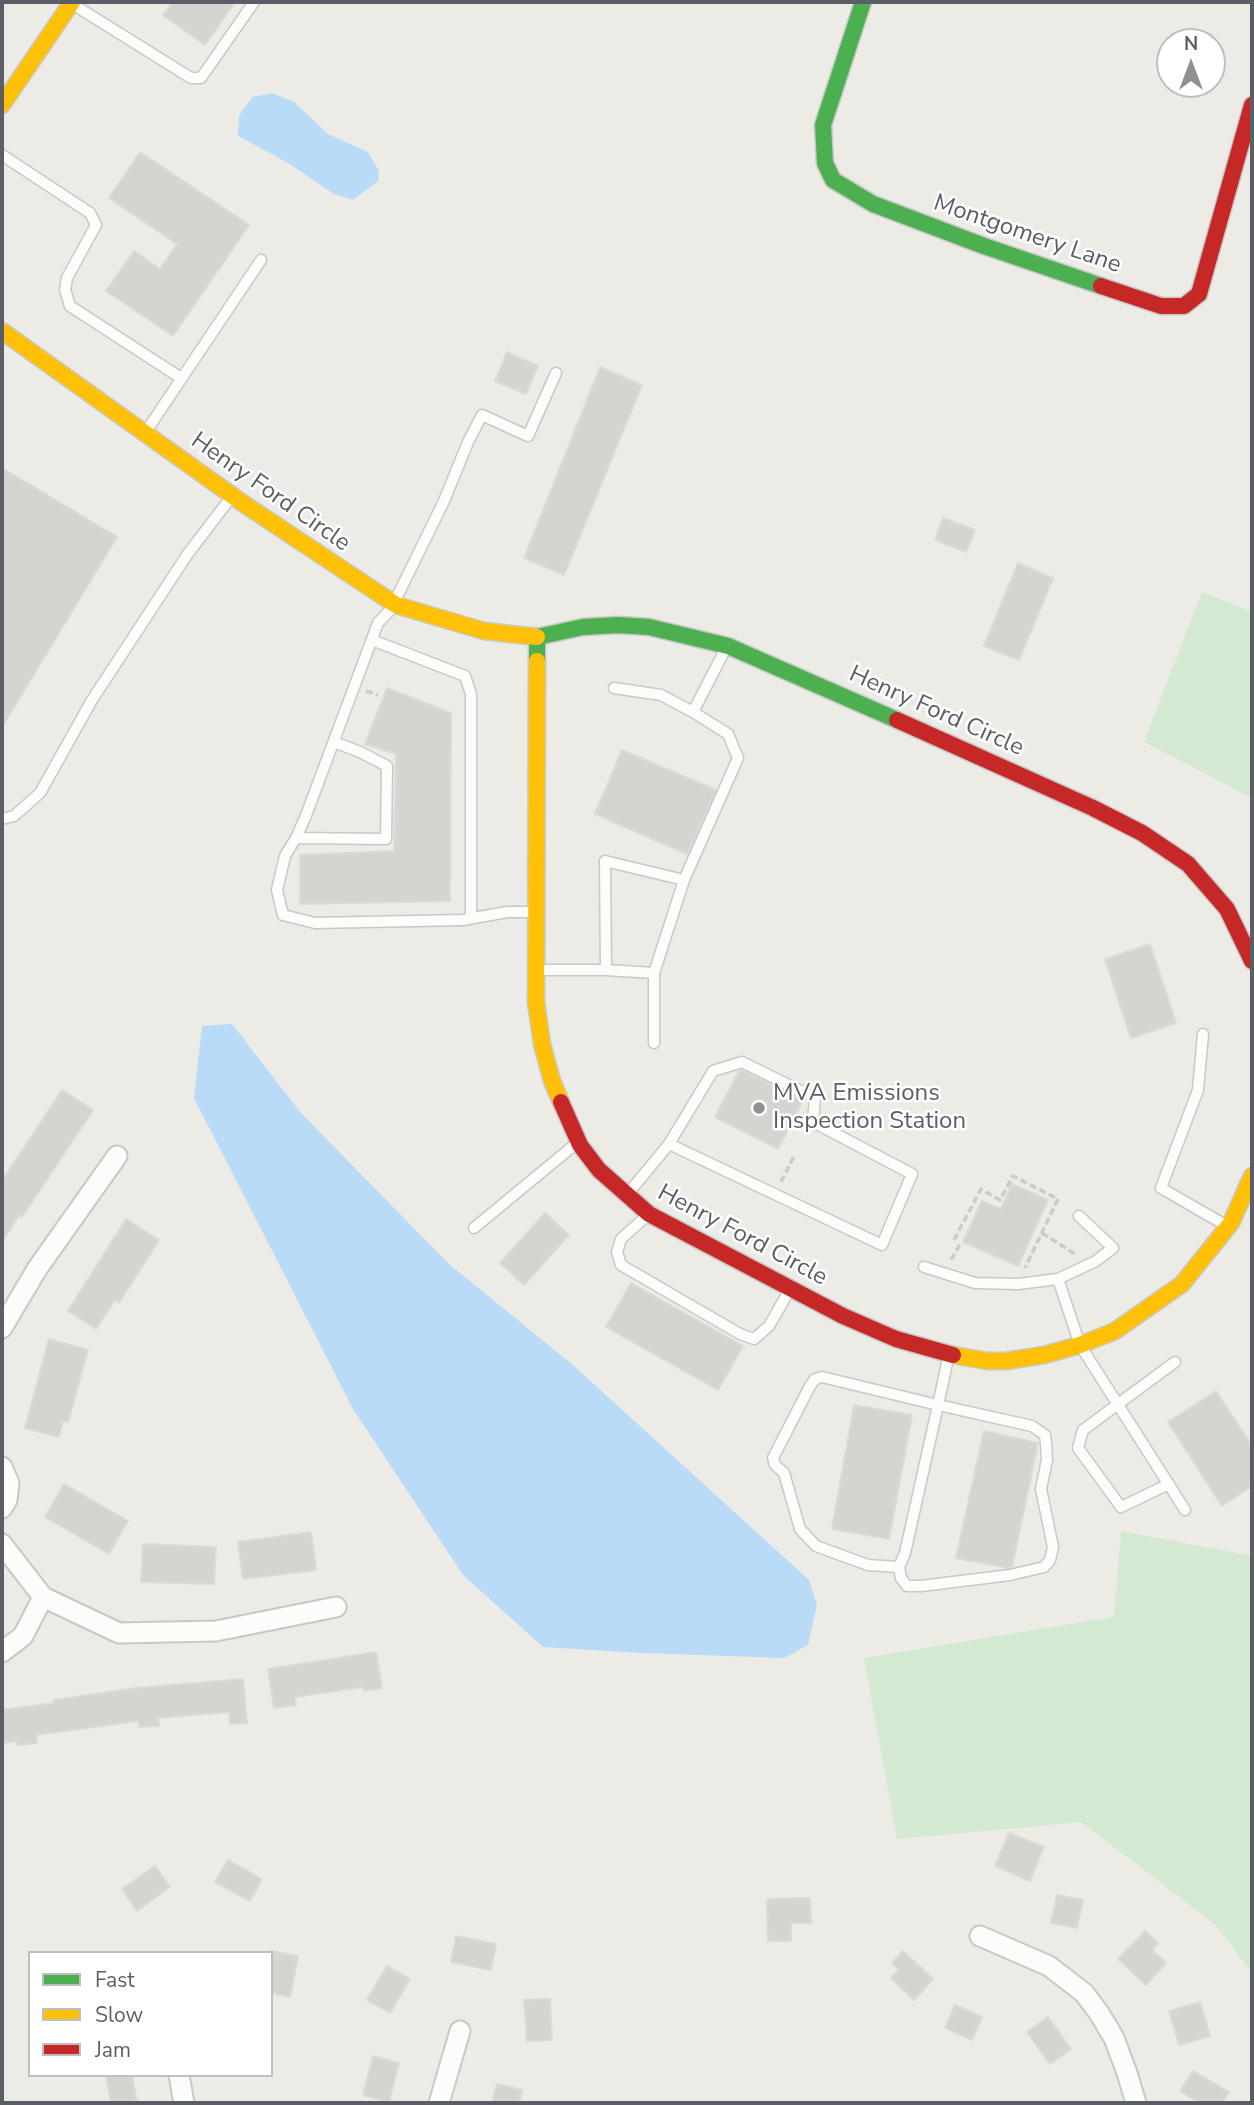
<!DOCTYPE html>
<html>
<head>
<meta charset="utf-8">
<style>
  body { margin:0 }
  #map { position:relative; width:1254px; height:2105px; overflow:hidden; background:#ecebe6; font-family:"Nunito Sans",sans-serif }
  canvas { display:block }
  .frame { position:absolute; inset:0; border:4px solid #5b5f65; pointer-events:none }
  .legend { position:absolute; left:28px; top:1951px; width:245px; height:126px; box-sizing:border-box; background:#fff; border:2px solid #bdbfc1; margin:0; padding:9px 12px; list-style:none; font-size:21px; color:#5b5f65 }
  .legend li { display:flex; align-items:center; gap:14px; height:35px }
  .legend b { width:35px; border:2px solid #bdbfc1 }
  .north { position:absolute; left:1156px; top:28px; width:70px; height:70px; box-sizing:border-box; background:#fff; border:2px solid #bdbfc1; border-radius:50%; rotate:0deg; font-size:19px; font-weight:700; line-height:28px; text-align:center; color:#5b5f65 }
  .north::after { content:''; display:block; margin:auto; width:24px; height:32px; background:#8e9092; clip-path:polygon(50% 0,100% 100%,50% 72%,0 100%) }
</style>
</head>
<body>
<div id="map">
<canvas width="1254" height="2105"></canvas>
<div class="frame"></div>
<ul class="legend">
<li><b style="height:9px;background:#4caf50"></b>Fast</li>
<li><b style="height:9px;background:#ffc107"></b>Slow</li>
<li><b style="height:9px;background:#c62828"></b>Jam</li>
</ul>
<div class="north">N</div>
</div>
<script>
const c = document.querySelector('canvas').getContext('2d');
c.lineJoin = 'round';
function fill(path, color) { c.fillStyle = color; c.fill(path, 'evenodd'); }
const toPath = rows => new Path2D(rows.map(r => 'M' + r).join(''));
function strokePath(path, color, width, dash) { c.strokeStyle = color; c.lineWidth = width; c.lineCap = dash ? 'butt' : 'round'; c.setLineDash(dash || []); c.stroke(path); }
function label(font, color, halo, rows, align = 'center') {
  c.font = font + ' "Nunito Sans",sans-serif'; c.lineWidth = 5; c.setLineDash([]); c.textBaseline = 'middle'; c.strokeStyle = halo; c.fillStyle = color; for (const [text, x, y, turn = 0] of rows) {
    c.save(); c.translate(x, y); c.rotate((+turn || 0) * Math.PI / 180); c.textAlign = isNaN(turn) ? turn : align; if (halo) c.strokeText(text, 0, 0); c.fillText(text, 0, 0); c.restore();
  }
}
fill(toPath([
  [1202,592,1252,612,1252,798,1144,742],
  [1121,1531,1252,1556,1252,1973,1215,1924,1081,1822,897,1839,864,1658,1114,1617]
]), '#d3e9d1');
fill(toPath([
  [272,93,294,102,328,134,368,152,379,171,378,181,353,200,334,194,288,163,238,136,239,116,252,97],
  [232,1024,301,1113,449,1264,574,1366,809,1580,817,1605,808,1645,784,1658,642,1653,543,1647,463,1575,353,1409,194,1098,202,1026]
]), '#b9dbf8');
const building = toPath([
  [173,2,235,2,205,45,163,15,173,2],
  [140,152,249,225,173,336,106,291,134,251,160,269,177,244,109,198,140,152],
  [507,352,538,366,526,394,495,381,507,352],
  [600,367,642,385,564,575,524,558,600,367],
  [2,468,117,537,2,727,2,468],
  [943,518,975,530,966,552,935,540,943,518],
  [1018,563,1053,578,1019,660,984,646,1018,563],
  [387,688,451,713,450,901,300,904,300,855,394,851,396,754,365,744,387,688],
  [622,750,716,790,687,854,595,814,622,750],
  [1150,944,1176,1023,1131,1038,1105,959,1150,944],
  [741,1070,803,1100,778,1149,715,1117,739,1071,741,1070],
  [62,1090,93,1110,22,1217,19,1215,2,1242,2,1181,62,1090],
  [1012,1184,1048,1200,1018,1266,963,1242,982,1201,1001,1209,1012,1184],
  [545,1213,569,1235,524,1285,500,1263,545,1213],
  [126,1219,159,1240,119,1303,115,1300,96,1329,68,1311,126,1219],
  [631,1283,743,1346,718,1390,606,1327,631,1283],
  [49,1339,88,1350,68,1422,63,1421,59,1437,25,1428,49,1339],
  [1216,1391,1252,1446,1252,1486,1222,1506,1168,1422,1216,1391],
  [854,1405,912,1415,889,1539,832,1529,854,1405],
  [984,1431,1038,1443,1012,1567,1009,1568,956,1558,984,1431],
  [64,1484,128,1521,109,1554,45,1517,64,1484],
  [311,1532,316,1570,243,1579,238,1542,311,1532],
  [143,1544,216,1547,214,1584,141,1582,143,1544],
  [376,1652,382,1688,364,1691,363,1687,295,1697,296,1705,274,1708,268,1669,376,1652],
  [243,1679,247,1723,230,1724,229,1712,158,1718,159,1726,139,1727,138,1721,36,1735,37,1743,17,1745,16,1741,2,1743,2,1710,55,1703,54,1700,136,1688,243,1679],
  [1009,1833,1044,1847,1030,1881,995,1866,1009,1833],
  [228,1860,262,1879,250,1901,215,1882,228,1860],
  [155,1866,170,1887,137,1911,122,1889,155,1866],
  [1057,1895,1083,1900,1077,1928,1051,1923,1057,1895],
  [810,1898,811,1923,791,1923,791,1941,768,1941,767,1899,810,1898],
  [1145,1931,1158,1943,1152,1950,1166,1963,1146,1985,1118,1959,1145,1931],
  [456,1936,496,1944,491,1970,451,1962,456,1936],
  [271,1951,298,1956,290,1997,271,1993,271,1951],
  [903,1951,933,1979,914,2000,891,1978,899,1970,892,1963,903,1951],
  [387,1966,410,1979,390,2013,367,2000,387,1966],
  [550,1999,552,2040,527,2041,524,2000,550,1999],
  [1200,2002,1210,2036,1179,2045,1169,2011,1200,2002],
  [955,2005,982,2017,972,2040,945,2028,955,2005],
  [1048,2017,1071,2049,1050,2064,1027,2032,1048,2017],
  [373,2056,399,2063,389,2102,363,2095,373,2056],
  [1193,2071,1229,2092,1222,2103,1200,2103,1180,2091,1193,2071],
  [106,2075,132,2075,137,2103,111,2103,106,2075],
  [497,2084,522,2090,519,2103,492,2103,497,2084]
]);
fill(building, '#d6d4d1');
strokePath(building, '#dcdad5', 2);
const lane = toPath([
  [74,5,191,78,201,78,254,2],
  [2,155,90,213,96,225,67,278,65,290,70,306,181,378],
  [145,433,261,260],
  [394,603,444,501,468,442,482,415,528,436,556,373],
  [395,605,378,623,305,818,296,838,285,856,277,890,283,915,315,923,463,920,507,912,535,912],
  [372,640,465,676,471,694,471,918],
  [614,688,661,695,693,712],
  [2,819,14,816,40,793,92,700,187,555,232,496],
  [296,838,386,839,387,766,360,752,334,742],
  [536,970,606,970,654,973],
  [606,970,605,861,684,880],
  [1203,1034,1198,1090,1161,1188,1227,1226],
  [654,1043,654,973,684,880,738,758,728,734,693,712,726,648],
  [626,1196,669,1144,882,1245,912,1174,813,1122,815,1098,742,1062,713,1071,669,1144],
  [649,1214,621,1239,617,1252,621,1265,740,1334,754,1339,769,1326,790,1289],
  [474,1228,578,1142],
  [924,1267,975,1283,1018,1284,1058,1279,1096,1261,1113,1248,1079,1216],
  [1058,1279,1080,1345,1185,1510],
  [1169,1484,1121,1507,1078,1448,1083,1430,1175,1362],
  [899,1567,868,1565,816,1546,800,1529,784,1473,775,1465,773,1458,810,1386,815,1379,822,1377,938,1405,1032,1426,1045,1435,1046,1444,1047,1460,1041,1489,1053,1547,1050,1560,1044,1567,1010,1575,921,1586,907,1586,901,1578,899,1567,905,1553,938,1405,949,1354]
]);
const street = toPath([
  [2,1328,37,1269,117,1156],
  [2,1467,9,1483,7,1500,2,1508],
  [2,1544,43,1597,119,1633,216,1631,336,1607],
  [2,1652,23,1636,43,1597],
  [980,1936,1049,1966,1084,1993,1099,2013,1114,2038,1127,2073,1136,2103],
  [179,2075,184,2103],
  [439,2103,460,2031]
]);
const fast = toPath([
  [863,2,823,125,825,163,833,180,873,204,984,246,1101,286],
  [537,661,537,637,583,627,618,625,649,627,728,646,897,720]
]);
const slow = toPath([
  [2,105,72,2],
  [2,331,244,504,396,605,484,631,537,637],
  [537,661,536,1002,542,1044,552,1081,561,1102],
  [953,1355,987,1361,1006,1361,1044,1355,1080,1345,1115,1331,1182,1284,1231,1223,1252,1176]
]);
const jam = toPath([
  [1101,286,1161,306,1184,306,1199,294,1252,105],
  [897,720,1093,808,1142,833,1188,864,1227,909,1252,961],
  [561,1102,580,1145,599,1170,649,1214,843,1316,896,1339,953,1355]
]);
strokePath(lane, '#c8c8c7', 13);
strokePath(street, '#c8c8c7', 23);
strokePath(fast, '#c8c9c8', 19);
strokePath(slow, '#c8c9c8', 19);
strokePath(jam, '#c8c9c8', 19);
strokePath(toPath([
  [366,691,378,695],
  [781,1182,794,1156],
  [1042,1233,1075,1254],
  [954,1240,981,1189,1000,1200,1013,1176,1058,1199,1025,1268],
  [951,1260,960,1244]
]), '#c8ccca', 3.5, [7, 3.5]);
strokePath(lane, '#fcfcfb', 10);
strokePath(street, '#fcfcfb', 19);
strokePath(fast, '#4caf50', 16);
strokePath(slow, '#ffc107', 16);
strokePath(jam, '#c62828', 16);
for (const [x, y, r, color] of [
  [759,1108,7,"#8e9092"]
]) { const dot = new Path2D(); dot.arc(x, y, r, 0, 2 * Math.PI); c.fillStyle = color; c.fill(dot); strokePath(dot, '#fff', 2.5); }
label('24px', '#5b5f65', '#fff', [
  ["Montgomery Lane",1027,235,19],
  ["Henry Ford Circle",270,493,35],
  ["Henry Ford Circle",936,712,24],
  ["Henry Ford Circle",742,1236,28]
]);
label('24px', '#5b5f65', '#fff', [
  ["MVA Emissions",773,1094],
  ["Inspection Station",773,1122]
], 'left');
</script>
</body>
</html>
